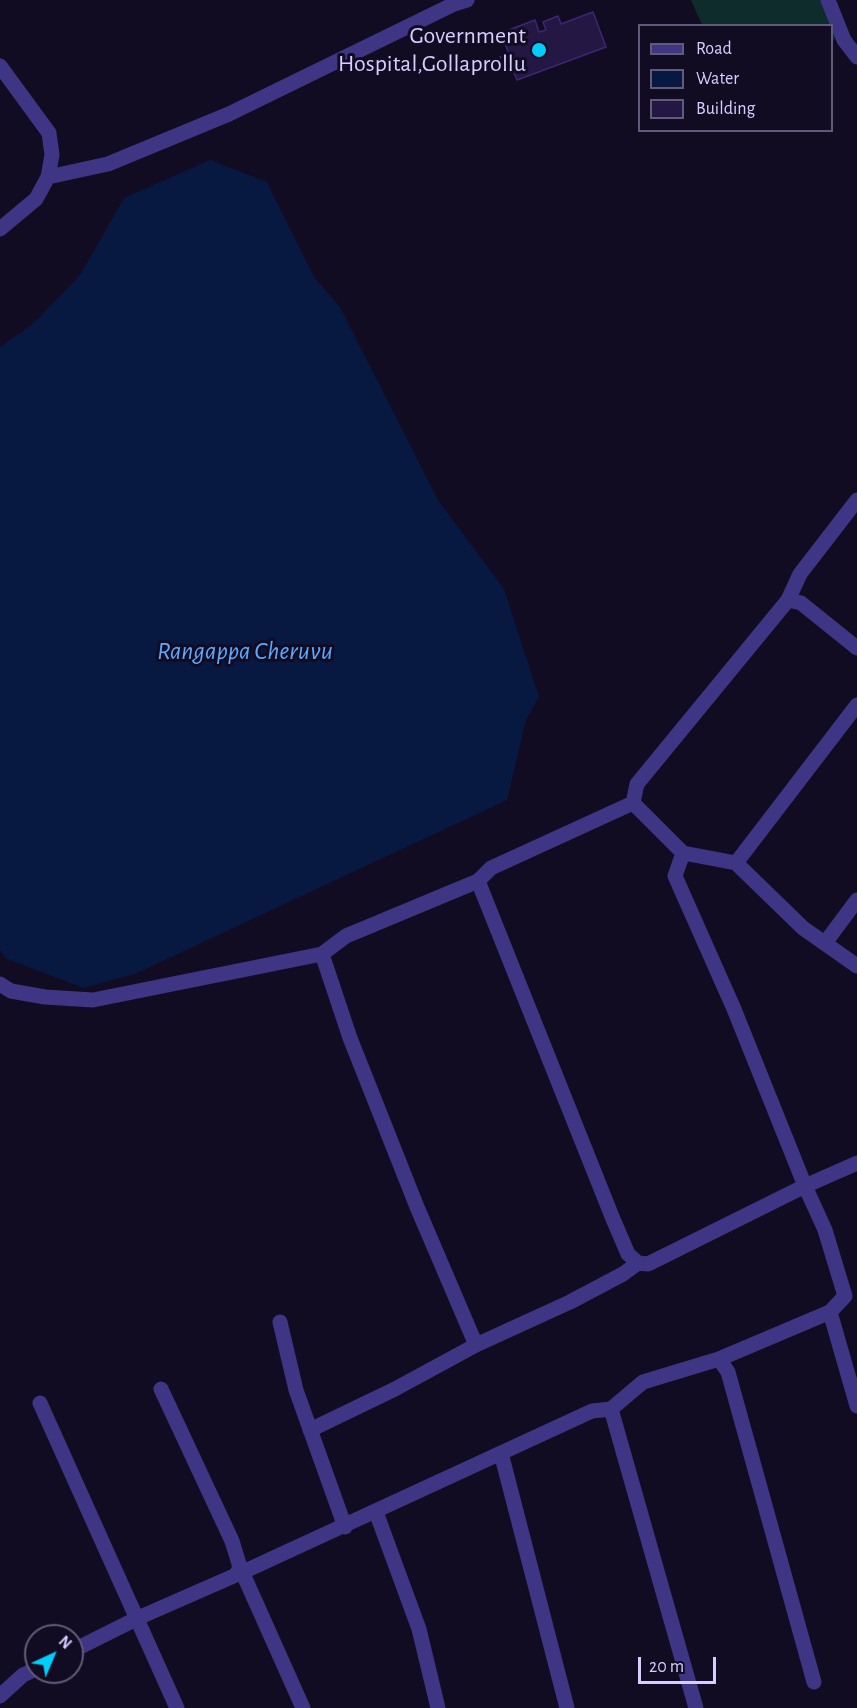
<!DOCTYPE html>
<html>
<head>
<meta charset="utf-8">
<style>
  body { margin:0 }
  #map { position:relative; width:857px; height:1708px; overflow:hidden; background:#120c22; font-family:"Alegreya Sans",sans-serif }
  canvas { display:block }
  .legend { position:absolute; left:638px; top:24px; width:195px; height:108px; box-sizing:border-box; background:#120c22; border:2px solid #615a7a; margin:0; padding:8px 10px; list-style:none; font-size:18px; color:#d7ceff }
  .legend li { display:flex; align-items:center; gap:12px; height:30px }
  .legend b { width:30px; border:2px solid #615a7a }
  .north { position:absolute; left:24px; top:1624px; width:60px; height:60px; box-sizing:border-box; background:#120c22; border:2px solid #615a7a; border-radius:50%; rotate:44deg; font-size:16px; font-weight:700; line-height:24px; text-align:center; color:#d7ceff }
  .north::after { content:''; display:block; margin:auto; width:21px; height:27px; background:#00cdf9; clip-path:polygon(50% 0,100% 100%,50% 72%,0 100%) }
  .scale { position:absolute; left:638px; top:1657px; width:78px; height:27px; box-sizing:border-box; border:3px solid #d7ceff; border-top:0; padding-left:8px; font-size:18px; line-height:21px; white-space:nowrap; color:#d7ceff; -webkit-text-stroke:4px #120c22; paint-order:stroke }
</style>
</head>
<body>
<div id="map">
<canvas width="857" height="1708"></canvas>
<ul class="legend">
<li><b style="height:8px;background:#3e3584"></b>Road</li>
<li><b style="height:16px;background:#071841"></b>Water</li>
<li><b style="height:16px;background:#241744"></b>Building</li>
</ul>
<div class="north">N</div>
<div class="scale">20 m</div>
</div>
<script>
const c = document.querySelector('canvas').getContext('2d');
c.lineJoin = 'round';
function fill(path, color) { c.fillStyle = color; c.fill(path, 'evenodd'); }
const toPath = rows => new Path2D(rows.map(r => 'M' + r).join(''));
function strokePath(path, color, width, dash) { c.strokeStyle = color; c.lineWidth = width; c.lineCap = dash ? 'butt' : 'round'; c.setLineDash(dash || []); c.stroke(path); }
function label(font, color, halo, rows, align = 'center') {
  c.font = font + ' "Alegreya Sans",sans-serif'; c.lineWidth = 6; c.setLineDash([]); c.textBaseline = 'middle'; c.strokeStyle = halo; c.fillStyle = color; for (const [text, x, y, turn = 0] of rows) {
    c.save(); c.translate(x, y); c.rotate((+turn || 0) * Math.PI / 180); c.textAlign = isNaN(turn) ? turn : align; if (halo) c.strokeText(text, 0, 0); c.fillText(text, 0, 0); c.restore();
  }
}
fill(toPath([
  [691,0,822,0,837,36,832,42,832,26,702,25]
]), '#0f2c2d');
fill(toPath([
  [210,160,267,182,314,277,340,307,438,500,504,589,539,697,526,720,507,800,135,974,83,988,5,958,0,950,0,347,34,323,80,275,124,198]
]), '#071841');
const building = toPath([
  [593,12,606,47,517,80,511,66,505,68,500,57,509,54,501,33,535,20,539,32,546,30,543,22,558,16,561,24,593,12]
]);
fill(building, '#241744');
strokePath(building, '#3c2872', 1.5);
strokePath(toPath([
  [828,0,844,40,857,57],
  [0,66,49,133,52,155,48,177,36,199,0,229],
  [48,177,108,164,229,114,454,4,467,0],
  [788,600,800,574,857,500],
  [633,803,637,784,788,600,801,603,857,648],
  [633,803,683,853,736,863,803,928,857,966],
  [736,863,857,705],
  [478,881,613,1219,628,1254,638,1263,648,1264,805,1186,857,1163],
  [825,943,857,900],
  [0,984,11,991,45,997,93,1000,322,954],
  [830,1312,857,1406],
  [280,1322,296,1390,345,1527],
  [476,1345,417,1207,350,1038,322,954,346,936,478,881,491,868,633,803],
  [719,1359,728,1372,814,1682],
  [161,1389,232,1541,240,1567,303,1708],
  [40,1403,177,1708],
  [611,1409,696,1708],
  [310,1430,395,1389,476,1345,570,1302,623,1274,638,1263],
  [501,1453,567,1708],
  [376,1512,419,1629,438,1708],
  [243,1572,592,1411,611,1409,643,1382,719,1359,830,1312,845,1296,825,1230,805,1186,734,1009,675,876,683,853],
  [72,1651,138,1618,236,1575,240,1567],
  [0,1696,23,1675,36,1669]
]), '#3e3584', 15);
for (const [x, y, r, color] of [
  [539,50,8,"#00cdf9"]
]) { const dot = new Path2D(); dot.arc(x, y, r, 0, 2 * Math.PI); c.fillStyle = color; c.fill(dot); strokePath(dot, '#120c22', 2); }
label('24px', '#d7ceff', '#120c22', [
  ["Government",526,36],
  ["Hospital,Gollaprollu",526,64]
], 'right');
label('italic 26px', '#5ca7ff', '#120c22', [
  ["Rangappa Cheruvu",245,651]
]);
</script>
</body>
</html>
